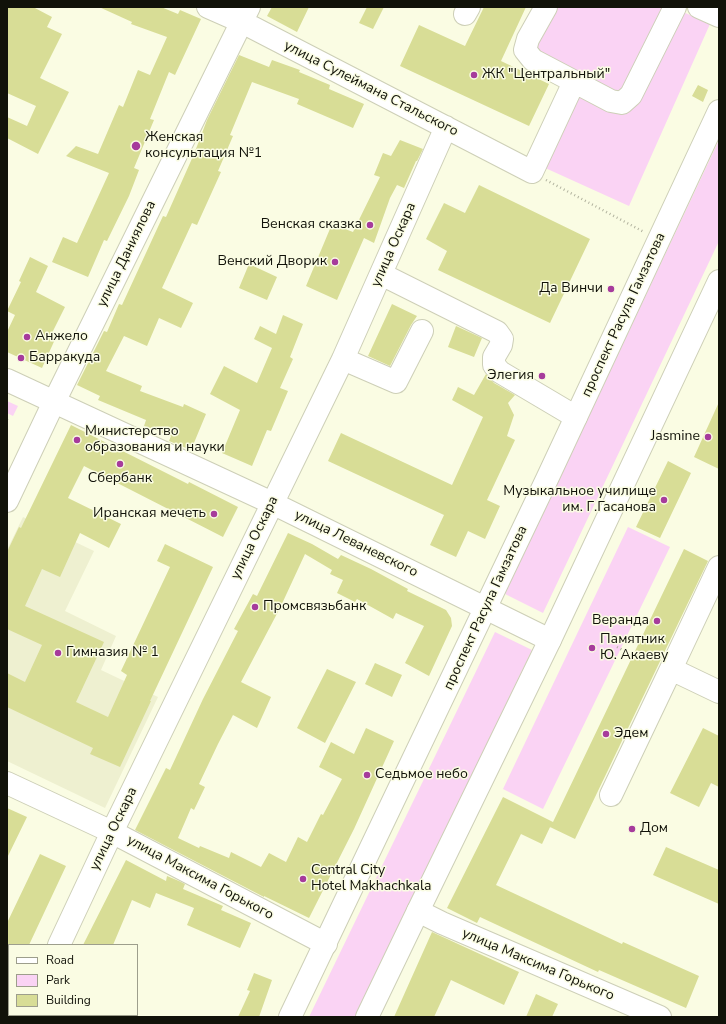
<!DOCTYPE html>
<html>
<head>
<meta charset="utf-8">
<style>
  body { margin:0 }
  #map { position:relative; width:726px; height:1024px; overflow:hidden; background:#fafce3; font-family:"Nunito Sans",sans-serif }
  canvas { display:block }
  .frame { position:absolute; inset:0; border:8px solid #111209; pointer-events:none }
  .legend { position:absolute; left:8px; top:944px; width:130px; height:72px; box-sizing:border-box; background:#fafce3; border:1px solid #9d9e8c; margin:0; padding:5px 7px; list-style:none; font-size:12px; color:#111209 }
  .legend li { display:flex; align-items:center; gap:8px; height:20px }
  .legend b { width:20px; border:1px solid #9d9e8c }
</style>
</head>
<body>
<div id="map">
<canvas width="726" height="1024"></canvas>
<div class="frame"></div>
<ul class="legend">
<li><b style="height:5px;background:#fff"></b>Road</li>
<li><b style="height:11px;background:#fad3f4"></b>Park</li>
<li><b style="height:11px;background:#d8dd96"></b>Building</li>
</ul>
</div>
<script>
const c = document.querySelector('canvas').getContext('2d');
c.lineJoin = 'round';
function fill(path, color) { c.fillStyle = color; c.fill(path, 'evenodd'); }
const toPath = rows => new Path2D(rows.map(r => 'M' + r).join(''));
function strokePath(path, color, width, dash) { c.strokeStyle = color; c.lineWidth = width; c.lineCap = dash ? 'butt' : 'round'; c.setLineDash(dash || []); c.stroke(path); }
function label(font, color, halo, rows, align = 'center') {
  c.font = font + ' "Nunito Sans",sans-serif'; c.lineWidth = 3; c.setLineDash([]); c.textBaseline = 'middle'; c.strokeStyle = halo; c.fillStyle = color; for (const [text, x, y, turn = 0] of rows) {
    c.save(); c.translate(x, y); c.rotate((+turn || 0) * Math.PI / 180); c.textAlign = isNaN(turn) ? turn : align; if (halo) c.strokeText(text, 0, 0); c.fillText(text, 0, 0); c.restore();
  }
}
fill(toPath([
  [23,517,94,551,65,611,116,636,101,670,158,697,105,808,7,761,7,550]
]), '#eef0d0');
fill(toPath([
  [552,7,672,7,710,24,629,206,532,162,571,73,531,55],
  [719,140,719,241,543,613,505,594],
  [7,401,18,406,13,416,7,413],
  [628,527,670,547,543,809,503,789],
  [495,632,532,650,355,1017,309,1017]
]), '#fad3f4');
fill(toPath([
  [7,7,33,7,52,17,47,27,62,34,40,78,69,92,38,154,7,138,7,117,27,126,36,106,7,93],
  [99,7,161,7,178,14,180,10,201,19,175,75,169,72,150,119,154,120,134,168,139,170,129,196,107,241,104,240,88,277,52,262,63,237,77,243,109,173,66,156,76,146,98,154,119,105,123,107,138,70,150,75,167,37,131,24,132,22],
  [272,7,309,7,297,32,267,16],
  [367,7,384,7,373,29,359,23],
  [484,7,526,7,501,61,549,84,529,126,400,66,419,25,465,46],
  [239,55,269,67,272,60,300,70,299,72,330,85,329,89,364,104,353,128,297,104,299,99,252,82,230,135,233,136,218,171,221,172,197,225,192,223,162,288,193,303,181,328,159,318,147,346,124,336,106,371,142,386,140,391,183,407,184,404,206,414,191,450,169,441,171,436,144,426,146,420,98,400,100,396,77,385,104,331,107,332,119,304,122,305,163,216,166,217,194,154,207,120],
  [698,85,708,90,703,102,692,96],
  [400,140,423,149,417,161,416,161,404,188,397,185,390,198,374,243,364,238,337,300,306,286,332,224,353,232,380,177,374,175,383,153,391,156],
  [479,185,590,239,550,323,438,270,447,251,426,239,444,203,465,213],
  [30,257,48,266,36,292,65,307,52,333,57,335,42,368,7,352,7,332,15,315,7,311,21,282,19,281],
  [249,264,277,277,267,300,239,288],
  [392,304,417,316,411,325,390,366,368,356],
  [283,315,303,324,290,357,293,359,280,388,288,391,271,431,267,430,252,466,222,453,240,410,210,394,224,366,257,383,272,348,254,339,260,326,276,334],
  [456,326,482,338,474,357,448,347],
  [486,374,494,383,515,395,508,403,514,415,507,436,515,440,487,500,500,506,485,539,468,531,456,557,430,545,444,515,328,461,341,433,452,485,483,417,452,400,458,387,474,395],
  [719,402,719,469,694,457],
  [71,425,188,484,189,482,238,507,223,537,84,466,68,498,121,524,109,548,80,533,60,577,42,569,25,606,104,642,76,702,108,717,127,675,121,671,170,567,157,561,165,544,213,567,150,701,151,701,120,767,90,754,93,748,7,707,7,673,25,682,42,645,7,629,7,552,19,527,21,528],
  [668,461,691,473,660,538,636,527],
  [288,533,312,544,338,559,341,555,371,569,408,589,407,591,440,607,446,610,451,618,452,626,429,676,405,663,424,626,396,613,393,619,357,599,355,602,337,593,343,580,330,574,332,570,305,554,280,608,241,682,271,697,257,728,233,715,218,744,199,784,205,787,194,810,191,808,178,838,199,848,200,846,229,858,231,852,261,867,269,853,286,862,298,837,307,842,321,814,323,815,342,779,319,767,331,742,354,754,366,728,394,741,354,829,309,918,264,896,264,897,135,830,166,768,170,770,203,699,238,631,234,629,253,594,257,596],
  [684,549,708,561,575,839,550,827,551,825,542,844,521,834,496,885,622,944,623,942,699,976,686,1008,599,970,598,972,480,917,477,923,447,908,503,797,553,822],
  [375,663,402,675,392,697,365,684],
  [327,669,356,682,325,743,297,728],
  [703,728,719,736,719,787,711,783,699,807,670,793],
  [7,808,27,817,7,858],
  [666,847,719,870,719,904,653,875],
  [40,854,66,866,29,945,7,945,7,923],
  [126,860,166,881,167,876,179,881,185,884,183,889,223,906,221,910,251,923,240,948,187,925,194,908,156,893,150,908,132,900,113,945,83,945],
  [432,932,519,972,504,1005,451,980,434,1017,394,1017],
  [254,973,272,980,259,1017,238,1017,250,991,247,990],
  [536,994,558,1004,552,1017,526,1017]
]), '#d8dd96');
const minor = toPath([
  [208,7,242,22,532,172,574,82],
  [546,7,528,39,525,50,533,60,611,101,622,103,631,95,675,7],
  [699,7,719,16],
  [465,14,469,7],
  [381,274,497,332,502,339,501,345,494,357,494,365,500,372,576,417],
  [343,359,396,382,422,331],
  [7,380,272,503,550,640],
  [7,501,54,402,249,7],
  [671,669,719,567],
  [7,783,112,832,326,944],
  [611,795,671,669,719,692],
  [418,911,442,923,660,1017],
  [59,945,112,832,343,359,446,127],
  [25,1017,26,1015]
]);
const major = toPath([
  [290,1017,547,479,719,111],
  [367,1017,418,911,550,640,719,281]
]);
strokePath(minor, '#cdcfb7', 24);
strokePath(major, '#cdcfb7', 24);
strokePath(toPath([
  [546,180,644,232],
  [7,419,7,420],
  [617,647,633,656]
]), '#b2b39f', 2.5, [1, 3]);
strokePath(minor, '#fff', 22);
strokePath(major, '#fff', 22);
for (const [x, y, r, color] of [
  [474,75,4,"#a63b9c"],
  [136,146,5,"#a63b9c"],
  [370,225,4,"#a63b9c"],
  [335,262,4,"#a63b9c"],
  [611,289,4,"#a63b9c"],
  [27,337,4,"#a63b9c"],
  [21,358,4,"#a63b9c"],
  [542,376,4,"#a63b9c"],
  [708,437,4,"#a63b9c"],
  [77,440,4,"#a63b9c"],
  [120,464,4,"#a63b9c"],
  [664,500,4,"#a63b9c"],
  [214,514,4,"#a63b9c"],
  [255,607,4,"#a63b9c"],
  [657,621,4,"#a63b9c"],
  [592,648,4,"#a63b9c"],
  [58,653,4,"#a63b9c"],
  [606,734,4,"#a63b9c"],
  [367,775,4,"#a63b9c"],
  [632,829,4,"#a63b9c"],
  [303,879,4,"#a63b9c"]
]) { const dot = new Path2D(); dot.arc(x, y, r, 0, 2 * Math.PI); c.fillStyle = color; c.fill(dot); strokePath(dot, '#fafce3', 1.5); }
label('14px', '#111209', '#fafce3', [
  ["ЖК \"Центральный\"",482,75],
  ["Женская",145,138],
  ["консультация №1",145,154],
  ["Венская сказка",362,225,"right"],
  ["Венский Дворик",327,262,"right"],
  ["Да Винчи",603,289,"right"],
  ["Анжело",35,337],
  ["Барракуда",29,358],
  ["Элегия",534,376,"right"],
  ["Министерство",85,432],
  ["образования и науки",85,448],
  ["Jasmine",700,437,"right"],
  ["Сбербанк",120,479,"center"],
  ["Музыкальное училище",656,492,"right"],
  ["им. Г.Гасанова",656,508,"right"],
  ["Иранская мечеть",206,514,"right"],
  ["Промсвязьбанк",263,607],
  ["Веранда",649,621,"right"],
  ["Памятник",600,640],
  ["Ю. Акаеву",600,656],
  ["Гимназия № 1",66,653],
  ["Эдем",614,734],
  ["Cедьмое небо",375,775],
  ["Дом",640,829],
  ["Central City",311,871],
  ["Hotel Makhachkala",311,887]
], 'left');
label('14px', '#111209', '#fafce3', [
  ["улица Сулеймана Стальского",371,89,27],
  ["улица Оскара",394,245,-66],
  ["улица Даниялова",127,254,-64],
  ["проспект Расула Гамзатова",624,315,-65],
  ["улица Оскара",255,538,-64],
  ["улица Леваневского",356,544,26],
  ["проспект Расула Гамзатова",486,608,-65],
  ["улица Оскара",114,829,-64],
  ["улица Максима Горького",200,878,28],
  ["улица Максима Горького",538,965,23]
]);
</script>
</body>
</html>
